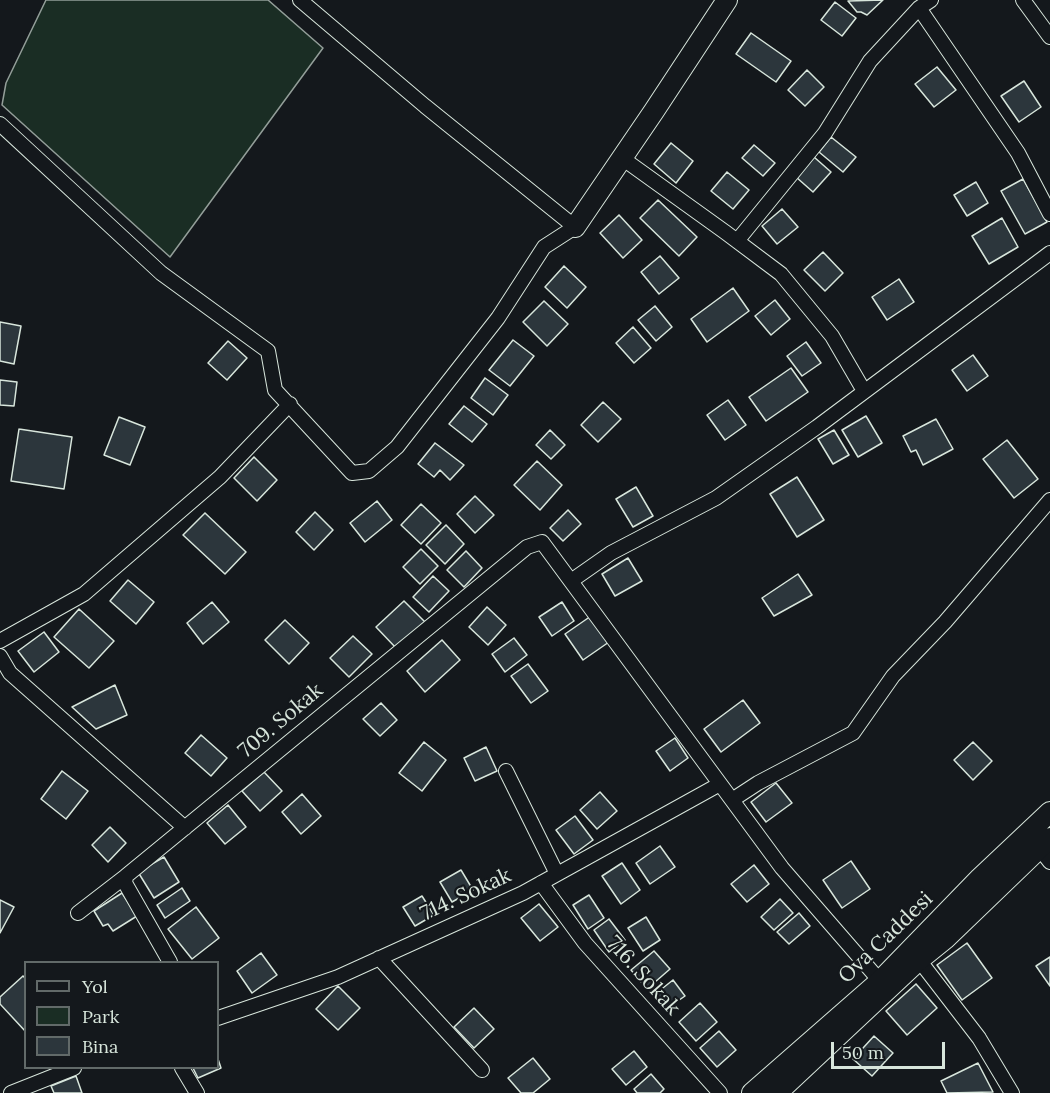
<!DOCTYPE html>
<html>
<head>
<meta charset="utf-8">
<style>
  body { margin:0 }
  #map { position:relative; width:1050px; height:1093px; overflow:hidden; background:#14181c; font-family:Lora,serif }
  canvas { display:block }
  .legend { position:absolute; left:24px; top:961px; width:195px; height:108px; box-sizing:border-box; background:#14181c; border:2px solid #626a69; margin:0; padding:8px 10px; list-style:none; font-size:18px; color:#d8e6dc }
  .legend li { display:flex; align-items:center; gap:12px; height:30px }
  .legend b { width:30px; border:2px solid #626a69 }
  .scale { position:absolute; left:831px; top:1042px; width:114px; height:27px; box-sizing:border-box; border:3px solid #d8e6dc; border-top:0; padding-left:8px; font-size:18px; line-height:21px; white-space:nowrap; color:#d8e6dc; -webkit-text-stroke:4px #14181c; paint-order:stroke }
</style>
</head>
<body>
<div id="map">
<canvas width="1050" height="1093"></canvas>
<ul class="legend">
<li><b style="height:8px;background:#14181c"></b>Yol</li>
<li><b style="height:16px;background:#1a2d24"></b>Park</li>
<li><b style="height:16px;background:#2c363c"></b>Bina</li>
</ul>
<div class="scale">50 m</div>
</div>
<script>
const c = document.querySelector('canvas').getContext('2d');
c.lineJoin = 'round';
function fill(path, color) { c.fillStyle = color; c.fill(path, 'evenodd'); }
const toPath = rows => new Path2D(rows.map(r => 'M' + r).join(''));
function strokePath(path, color, width, dash) { c.strokeStyle = color; c.lineWidth = width; c.lineCap = dash ? 'butt' : 'round'; c.setLineDash(dash || []); c.stroke(path); }
function label(font, color, halo, rows, align = 'center') {
  c.font = font + ' Lora,serif'; c.lineWidth = 4.5; c.setLineDash([]); c.textBaseline = 'middle'; c.strokeStyle = halo; c.fillStyle = color; for (const [text, x, y, turn = 0] of rows) {
    c.save(); c.translate(x, y); c.rotate((+turn || 0) * Math.PI / 180); c.textAlign = isNaN(turn) ? turn : align; if (halo) c.strokeText(text, 0, 0); c.fillText(text, 0, 0); c.restore();
  }
}
const green = toPath([
  [46,0,268,0,323,48,170,257,2,105,6,83,46,0]
]);
fill(green, '#1a2d24');
strokePath(green, '#939e99', 1.5);
const building = toPath([
  [883,0,867,15,861,12,857,12,848,1,883,0],
  [835,2,856,18,842,36,821,20,835,2],
  [751,33,791,61,776,82,736,54,751,33],
  [937,67,956,90,934,107,915,84,937,67],
  [807,70,824,87,805,106,788,90,807,70],
  [1024,81,1041,107,1019,122,1001,96,1024,81],
  [831,137,856,157,843,172,819,152,831,137],
  [671,143,693,161,676,183,654,164,671,143],
  [754,145,775,163,763,176,742,158,754,145],
  [814,157,831,172,813,192,796,177,814,157],
  [727,172,749,190,733,209,711,191,727,172],
  [1023,179,1047,222,1025,234,1001,191,1023,179],
  [976,182,988,203,967,216,954,195,976,182],
  [658,200,697,237,679,256,640,218,658,200],
  [782,209,798,227,777,244,762,226,782,209],
  [619,215,642,240,623,258,600,233,619,215],
  [1002,218,1018,247,989,264,972,236,1002,218],
  [823,252,843,273,825,291,804,270,823,252],
  [660,256,679,278,659,294,641,272,660,256],
  [564,266,586,287,567,308,545,287,564,266],
  [899,279,914,302,887,320,872,297,899,279],
  [733,288,749,311,707,342,691,319,733,288],
  [775,300,790,319,771,335,755,316,775,300],
  [544,301,568,324,547,346,523,322,544,301],
  [655,306,672,327,656,341,638,320,655,306],
  [0,322,21,326,14,364,0,361,0,322],
  [633,327,651,348,634,363,616,343,633,327],
  [513,340,534,356,510,386,489,370,513,340],
  [228,341,247,358,227,380,208,363,228,341],
  [806,342,821,363,802,376,787,356,806,342],
  [973,355,988,376,967,391,952,370,973,355],
  [791,368,808,392,766,421,749,397,791,368],
  [485,378,508,395,493,415,471,398,485,378],
  [0,380,17,382,14,406,0,405,0,380],
  [728,400,746,425,725,440,707,415,728,400],
  [603,402,621,419,598,442,581,425,603,402],
  [464,406,487,424,472,442,449,424,464,406],
  [866,416,882,443,858,457,842,430,866,416],
  [119,417,145,427,130,465,104,455,119,417],
  [936,419,953,449,923,465,916,450,911,452,903,436,936,419],
  [19,429,72,437,64,489,11,481,19,429],
  [550,430,565,445,551,459,536,445,550,430],
  [834,430,849,455,833,464,818,439,834,430],
  [1007,440,1038,479,1014,498,983,459,1007,440],
  [435,443,464,465,450,480,440,470,434,477,418,464,435,443],
  [254,457,277,480,257,501,234,478,254,457],
  [537,461,562,485,540,510,514,485,537,461],
  [797,477,824,520,797,537,770,494,797,477],
  [636,487,653,516,633,527,616,499,636,487],
  [475,496,494,515,475,533,457,514,475,496],
  [377,501,392,520,365,542,350,523,377,501],
  [421,504,441,523,421,544,401,525,421,504],
  [568,510,581,524,563,541,550,528,568,510],
  [315,512,333,530,314,550,296,532,315,512],
  [205,513,246,552,225,574,183,535,205,513],
  [446,525,464,544,445,564,426,545,446,525],
  [421,549,438,566,420,584,403,567,421,549],
  [466,551,482,568,464,587,447,570,466,551],
  [628,558,642,581,615,596,602,574,628,558],
  [798,574,812,595,774,616,762,598,798,574],
  [433,576,449,591,429,612,413,597,433,576],
  [128,580,154,602,136,624,110,601,128,580],
  [404,601,425,622,397,649,376,627,404,601],
  [212,602,229,622,203,644,187,623,212,602],
  [562,602,574,621,552,636,539,617,562,602],
  [487,607,506,625,488,645,469,627,487,607],
  [79,609,114,641,89,668,54,637,79,609],
  [591,616,609,642,583,660,565,634,591,616],
  [285,620,309,643,289,664,265,640,285,620],
  [44,632,59,652,34,672,18,651,44,632],
  [353,636,372,654,349,677,330,658,353,636],
  [514,638,527,655,505,672,492,654,514,638],
  [442,640,460,660,425,692,407,671,442,640],
  [528,664,548,691,531,703,511,676,528,664],
  [115,685,127,715,96,729,72,707,115,685],
  [743,700,760,723,721,752,704,729,743,700],
  [381,703,397,720,380,736,363,719,381,703],
  [201,735,227,758,211,776,185,753,201,735],
  [675,738,688,758,670,771,656,751,675,738],
  [424,742,446,760,422,791,399,773,424,742],
  [973,742,992,761,973,780,954,760,973,742],
  [486,747,497,771,475,781,464,758,486,747],
  [62,771,88,791,66,819,41,799,62,771],
  [264,772,282,791,260,811,242,791,264,772],
  [776,783,792,803,766,822,751,802,776,783],
  [600,792,617,811,597,829,580,810,600,792],
  [302,794,321,816,301,834,282,812,302,794],
  [228,805,246,827,225,844,207,823,228,805],
  [575,816,593,840,574,854,556,830,575,816],
  [110,827,126,843,108,862,92,845,110,827],
  [660,846,675,867,650,884,636,863,660,846],
  [164,857,179,882,154,898,138,872,164,857],
  [851,861,870,889,842,908,823,880,851,861],
  [622,863,640,890,621,904,602,876,622,863],
  [754,865,769,884,747,902,731,884,754,865],
  [461,870,473,890,452,902,440,882,461,870],
  [182,888,190,901,165,918,157,905,182,888],
  [122,893,137,916,113,931,108,924,103,926,94,911,122,893],
  [589,895,604,918,588,929,573,905,589,895],
  [422,896,434,915,415,926,403,907,422,896],
  [780,899,793,913,774,930,761,917,780,899],
  [0,900,14,907,0,933,0,900],
  [539,904,558,927,540,941,521,918,539,904],
  [196,907,219,938,192,959,168,929,196,907],
  [799,913,810,926,789,944,777,932,799,913],
  [646,917,660,940,643,951,628,928,646,917],
  [609,919,625,940,609,952,594,930,609,919],
  [967,943,992,978,962,1000,937,965,967,943],
  [654,951,670,969,647,989,631,970,654,951],
  [261,953,277,975,252,993,237,971,261,953],
  [1050,957,1050,986,1036,966,1050,957],
  [23,976,26,979,26,1032,0,1004,0,997,23,976],
  [673,980,685,996,665,1010,654,995,673,980],
  [916,984,937,1008,907,1035,886,1011,916,984],
  [338,986,360,1008,338,1030,316,1009,338,986],
  [700,1003,717,1022,696,1041,679,1022,700,1003],
  [474,1008,494,1029,474,1048,454,1027,474,1008],
  [719,1031,736,1050,717,1067,700,1048,719,1031],
  [874,1036,893,1053,872,1076,853,1059,874,1036],
  [634,1051,647,1067,626,1085,612,1069,634,1051],
  [533,1058,550,1079,533,1093,521,1093,508,1078,533,1058],
  [218,1059,221,1068,198,1078,193,1068,218,1068,218,1059],
  [978,1063,993,1092,947,1093,941,1081,978,1063],
  [651,1074,664,1089,660,1093,637,1093,634,1089,651,1074],
  [76,1076,82,1093,54,1093,51,1086,76,1076]
]);
fill(building, '#2c363c');
strokePath(building, '#d8e6dc', 1.5);
const street = toPath([
  [1023,0,1050,37],
  [919,8,1018,153,1050,214],
  [0,124,161,273,268,351,275,390,352,473,369,471,397,447,498,318,544,247,575,227,425,106,300,0],
  [622,158,725,232,781,274,832,336,864,391],
  [737,241,825,133,870,61,919,8,931,0],
  [571,581,611,553,716,498,817,427,1050,253],
  [0,641,84,594,220,477,290,404],
  [0,656,10,673,185,828],
  [506,771,557,874],
  [732,800,758,783,853,733,893,676,945,622,1050,500],
  [1039,848,1050,862],
  [541,883,585,943,720,1093],
  [78,913,126,876],
  [379,958,482,1070],
  [919,960,979,1038,1012,1093],
  [170,962,125,883,126,876,527,547,542,542,782,868,880,981],
  [218,1018,338,977,523,893,720,784],
  [182,1068,197,1093],
  [11,1093,74,1068]
]);
const secondary = toPath([
  [575,227,654,111,727,0],
  [752,1093,880,981,980,878,1050,812],
  [777,1093,919,960,945,939,1050,838]
]);
strokePath(street, '#d8e6dc', 16);
strokePath(secondary, '#d8e6dc', 22);
strokePath(street, '#14181c', 14);
strokePath(secondary, '#14181c', 20);
label('21px', '#d8e6dc', '#14181c', [
  ["709. Sokak",281,721,-40],
  ["714. Sokak",466,895,-25],
  ["Ova Caddesi",886,938,-44],
  ["716. Sokak",643,976,48]
]);
</script>
</body>
</html>
